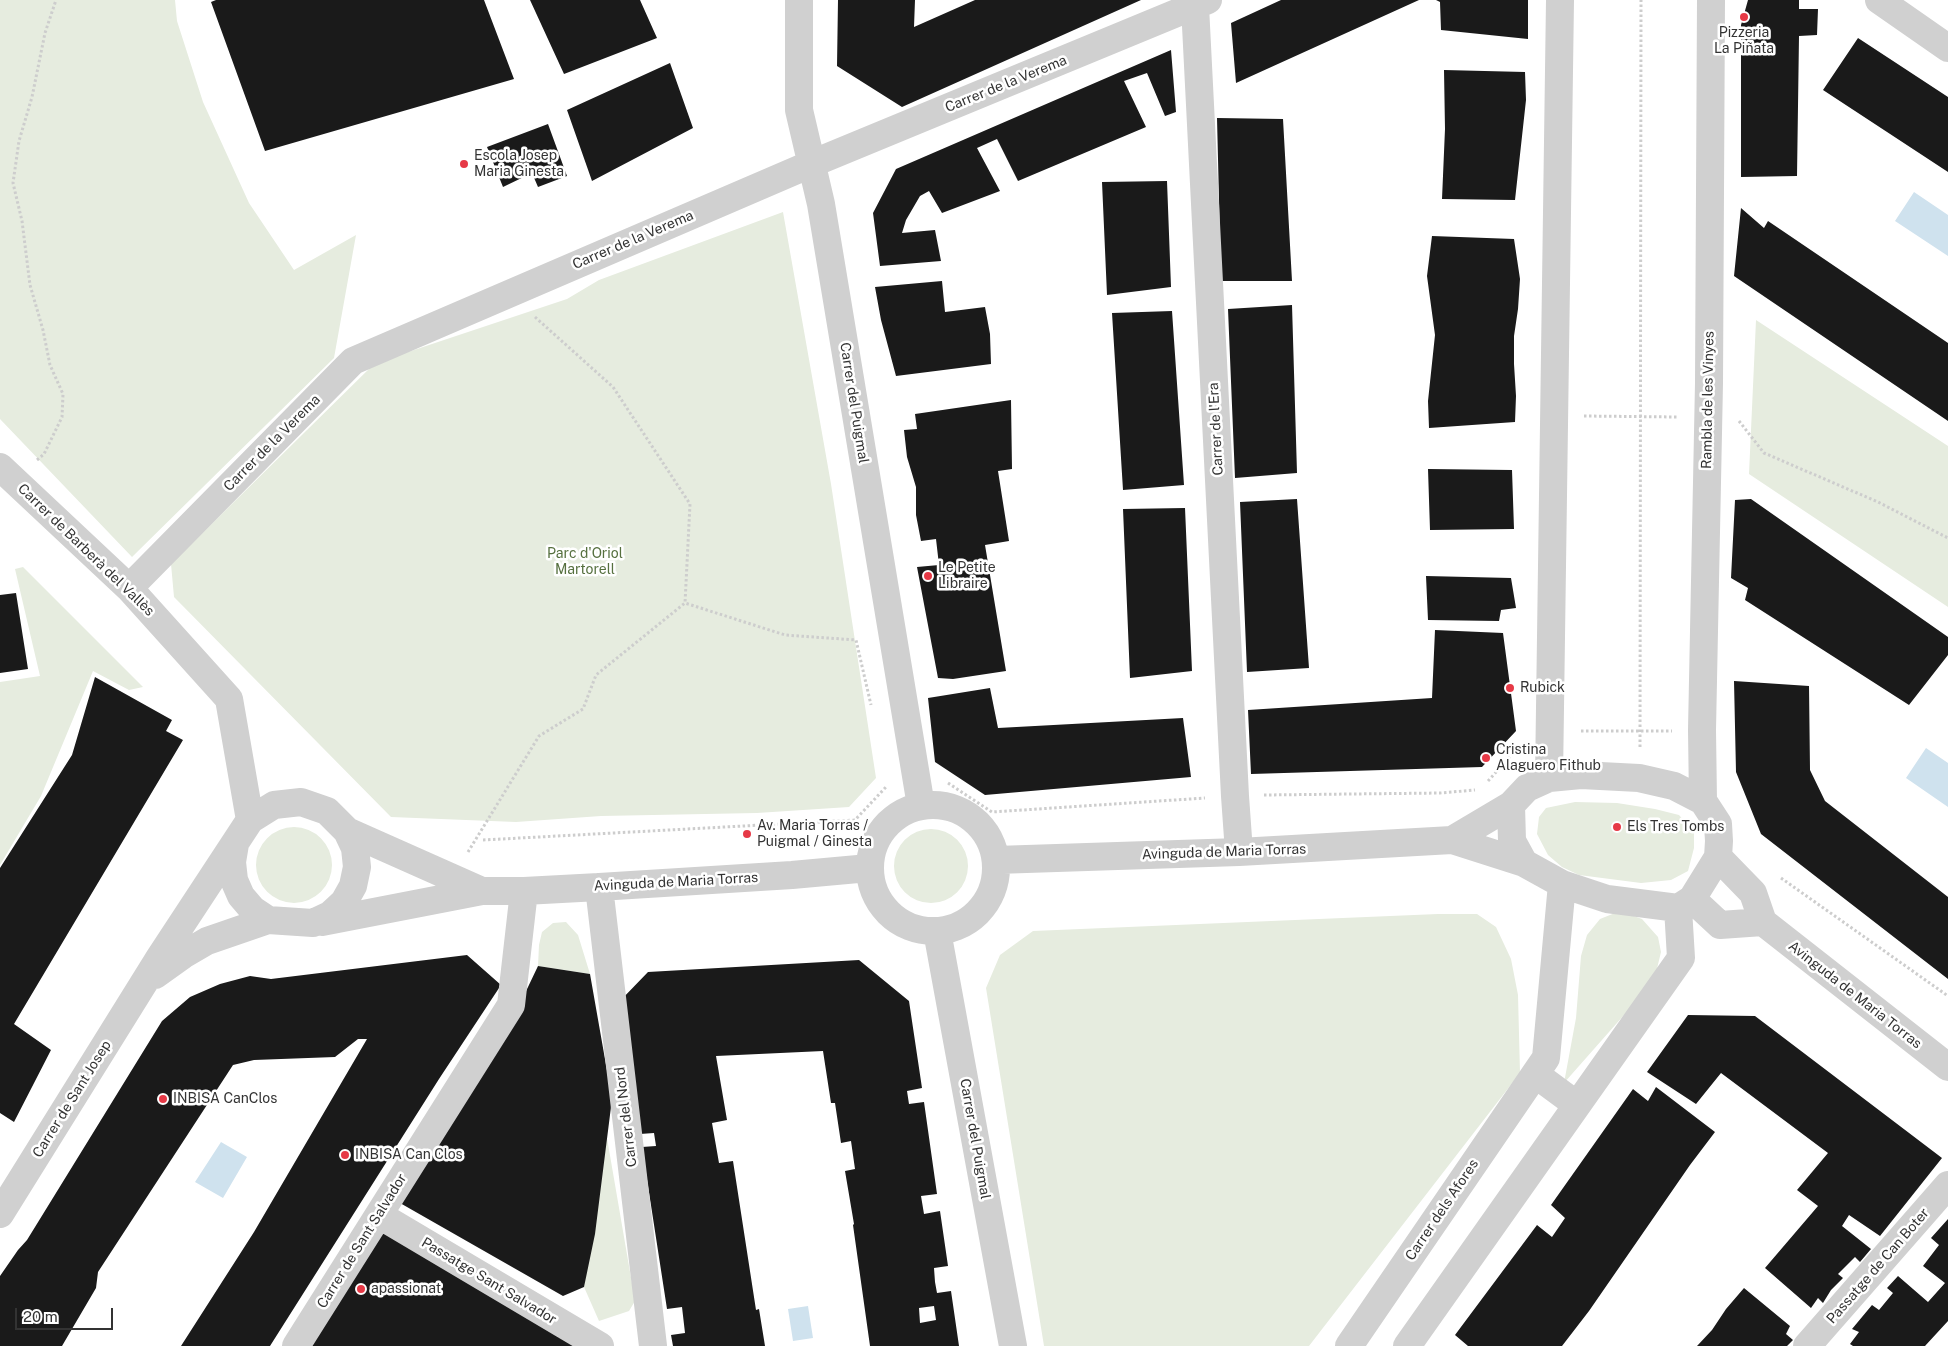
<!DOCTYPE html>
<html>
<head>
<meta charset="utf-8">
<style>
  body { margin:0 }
  #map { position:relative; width:1948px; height:1346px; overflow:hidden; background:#fff; font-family:"Public Sans",sans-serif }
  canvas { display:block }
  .scale { position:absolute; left:15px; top:1308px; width:98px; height:22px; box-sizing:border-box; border:2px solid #333; border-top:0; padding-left:6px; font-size:15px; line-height:18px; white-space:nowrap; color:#333; -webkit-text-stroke:4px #fff; paint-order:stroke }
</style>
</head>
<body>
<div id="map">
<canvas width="1948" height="1346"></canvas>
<div class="scale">20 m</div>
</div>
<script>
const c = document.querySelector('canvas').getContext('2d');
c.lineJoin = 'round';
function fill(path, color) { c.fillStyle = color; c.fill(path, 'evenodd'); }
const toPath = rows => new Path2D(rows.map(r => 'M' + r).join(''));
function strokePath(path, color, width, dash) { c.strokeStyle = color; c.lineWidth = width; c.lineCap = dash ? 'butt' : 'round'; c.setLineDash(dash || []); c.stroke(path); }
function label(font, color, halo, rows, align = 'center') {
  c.font = font + ' "Public Sans",sans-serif'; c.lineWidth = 5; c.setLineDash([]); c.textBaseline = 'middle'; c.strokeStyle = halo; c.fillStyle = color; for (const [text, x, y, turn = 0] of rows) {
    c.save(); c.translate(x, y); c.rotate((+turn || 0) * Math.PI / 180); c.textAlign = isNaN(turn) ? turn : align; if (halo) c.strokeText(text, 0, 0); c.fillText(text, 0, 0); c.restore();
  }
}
fill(toPath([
  [0,0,175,0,177,21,203,102,249,203,294,270,356,235,334,358,132,557,0,419],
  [783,212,831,484,876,778,849,807,757,813,601,816,516,822,391,817,174,597,171,564,375,363,567,299,599,280],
  [1756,320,1948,446,1948,607,1749,474],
  [23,567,143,687,129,690,93,671,41,796,0,865,0,682,40,676,15,569],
  [1575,802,1617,803,1655,809,1679,815,1694,832,1694,848,1688,871,1671,880,1641,883,1579,875,1562,867,1548,855,1537,834,1539,817,1546,808],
  '256 865a38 38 0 1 1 76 0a38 38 0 1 1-76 0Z',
  '894 866a37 37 0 1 1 74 0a37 37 0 1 1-74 0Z',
  [1620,911,1642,919,1658,937,1661,952,1654,981,1564,1083,1576,1018,1581,956,1587,935,1600,919],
  [1438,914,1477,914,1496,927,1511,959,1518,995,1520,1073,1309,1346,1044,1346,986,988,1000,955,1033,931],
  [566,922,578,935,590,974,538,966,539,945,542,932,553,923],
  [607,1138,635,1301,629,1311,599,1321,584,1287]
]), '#e6ecdf');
fill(toPath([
  [1914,192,1948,215,1948,256,1895,221],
  [1926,748,1948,763,1948,807,1906,778],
  [221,1142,247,1157,223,1198,195,1182],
  [808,1306,813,1338,793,1341,788,1309]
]), '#cfe2ee');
fill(toPath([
  [216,0,484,0,514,79,265,151,211,2],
  [530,0,640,0,657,38,564,74],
  [838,0,915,0,914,27,975,0,1141,0,902,107,837,66],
  [1281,0,1419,0,1236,83,1231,23],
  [1436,0,1528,0,1528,39,1441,30,1440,2],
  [1748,0,1799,0,1799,9,1818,9,1817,35,1799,36,1797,176,1741,177,1741,25],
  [1858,38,1948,97,1948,172,1823,90],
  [1171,50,1176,112,1165,116,1147,73,1124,81,1146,127,1018,181,997,139,977,148,1000,191,942,213,929,191,920,196,906,220,902,233,935,230,941,261,880,266,873,213,896,169],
  [670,63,693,128,592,181,567,110],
  [1444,70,1525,72,1526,100,1515,200,1442,199,1445,129],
  [1217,118,1283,119,1292,281,1221,281],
  [548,124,567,176,538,187,532,173,503,187,487,147],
  [1167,181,1171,287,1107,295,1102,182],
  [1741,208,1764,228,1768,221,1948,343,1948,421,1734,276],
  [1432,236,1514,239,1520,279,1518,309,1514,336,1514,364,1516,396,1515,422,1429,428,1428,401,1435,335,1427,276],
  [942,281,945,312,985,307,990,334,991,364,896,376,881,320,875,287],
  [1292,305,1297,473,1235,478,1228,309],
  [1172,311,1184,485,1123,490,1112,313],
  [1011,400,1012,469,998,471,1009,541,985,545,1006,671,953,679,938,678,917,567,939,565,936,539,921,541,916,515,916,487,907,457,904,430,917,429,915,414],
  [1428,469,1512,470,1514,529,1430,530],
  [1297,499,1309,668,1247,672,1240,502],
  [1751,499,1948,637,1948,655,1909,705,1745,600,1748,588,1731,578,1735,500],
  [1185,508,1192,671,1130,678,1123,509],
  [1426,576,1511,578,1516,608,1501,610,1499,621,1428,620],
  [16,593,28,669,0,673,0,595],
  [1435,630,1503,633,1516,731,1482,767,1251,774,1248,710,1432,698],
  [95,677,172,720,166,731,183,740,14,1024,51,1050,14,1122,0,1113,0,868,72,755],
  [1734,681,1809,686,1810,770,1825,801,1948,897,1948,979,1761,834,1736,772],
  [990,688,998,728,1183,718,1191,777,985,795,935,762,928,698],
  [467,955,501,985,439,1079,270,1346,181,1346,254,1232,367,1039,358,1039,335,1057,254,1060,233,1065,98,1272,96,1288,62,1346,0,1346,0,1276,18,1250,27,1240,162,1021,190,997,220,984,250,976,271,979],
  [859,960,909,1001,922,1088,907,1091,909,1104,924,1102,937,1194,921,1196,924,1214,940,1211,948,1266,934,1268,935,1282,937,1293,951,1291,959,1346,870,1346,853,1225,854,1224,845,1171,855,1169,851,1141,841,1143,835,1103,831,1103,823,1051,716,1056,727,1120,712,1123,719,1163,733,1161,756,1310,759,1309,765,1346,673,1346,671,1335,685,1333,682,1307,667,1309,642,1147,656,1146,654,1133,640,1134,619,1002,648,972],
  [934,1306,936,1320,920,1323,919,1308],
  [538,966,590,974,612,1099,595,1234,584,1287,563,1296,400,1203,518,1008],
  [1688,1015,1755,1016,1942,1158,1880,1236,1849,1215,1842,1226,1871,1249,1860,1262,1855,1257,1838,1274,1843,1278,1831,1290,1823,1303,1818,1298,1811,1308,1765,1268,1818,1206,1797,1190,1828,1153,1721,1073,1696,1104,1647,1072],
  [1656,1087,1715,1132,1690,1165,1589,1311,1562,1346,1468,1346,1455,1335,1537,1225,1552,1237,1565,1218,1551,1205,1633,1089,1648,1101],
  [1948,1219,1948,1321,1925,1346,1853,1346,1850,1344,1859,1332,1852,1329,1872,1305,1879,1310,1893,1293,1887,1288,1898,1276,1928,1302,1945,1283,1923,1266,1939,1245,1931,1238],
  [384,1229,579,1346,311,1346],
  [1744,1288,1790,1326,1786,1334,1793,1340,1787,1346,1697,1346,1712,1330,1726,1309]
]), '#1a1a1a');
strokePath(toPath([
  [535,317,613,387,690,504,685,603],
  [1584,416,1678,417],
  [1739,421,1764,453,1878,502,1948,538],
  [37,460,44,454,62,417,63,394,50,365,43,330,30,285,22,221,13,183,19,141,32,97,45,33,56,0],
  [1581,731,1672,731],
  [1640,747,1641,0],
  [1488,781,1519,747],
  [948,783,992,812,1205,798],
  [1264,795,1440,793,1475,790],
  [483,840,855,820,886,787],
  [468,852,539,736,583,709,596,675,685,603,785,635,856,640,871,705],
  [1781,878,1948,996]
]), '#cdcdcd', 3, [2.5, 2.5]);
strokePath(toPath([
  [799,0,799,110,821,204,921,806],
  [1879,0,1948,48],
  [1195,6,1235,796,1239,852],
  [0,467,129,588,229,699,250,820],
  [129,588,353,361,811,164,1208,0],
  [1549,778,1560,0],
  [1703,801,1702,730,1709,383,1711,0],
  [1511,805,1512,841,1524,863],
  '870 868a63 63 0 1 1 126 0a63 63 0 1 1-126 0Z',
  [347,831,482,891],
  [1718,857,1753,893,1763,922],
  [996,860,1239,852,1452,840,1524,863,1562,884,1607,899,1678,908,1692,899,1718,857,1719,841,1718,824,1703,801,1674,786,1639,778,1581,775,1549,778,1527,788,1511,805,1452,840],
  [599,887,653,1346],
  [1692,899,1720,925,1763,922],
  [322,922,482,891,524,891,599,887,792,875,869,868],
  [1763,922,1948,1067],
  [937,931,1013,1346],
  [155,975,183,955,207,941,268,920],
  [1535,1074,1577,1105],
  [0,1214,160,957,250,820,274,805,301,802,327,811,347,831,355,848,357,867,353,886,344,902,330,915,313,923,268,920,253,910,241,896,234,880,232,862,235,844],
  [379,1215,600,1346],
  [296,1346,511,1005,524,891],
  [1349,1346,1546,1058,1562,884],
  [1407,1346,1681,958,1678,908],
  [1807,1346,1948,1185]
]), '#d0d0d0', 28);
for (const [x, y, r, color] of [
  [1744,17,5,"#e63946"],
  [464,164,5,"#e63946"],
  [928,576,5,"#e63946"],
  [1510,688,5,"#e63946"],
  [1486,758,5,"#e63946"],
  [1617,827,5,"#e63946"],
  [747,834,5,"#e63946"],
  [163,1099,5,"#e63946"],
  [345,1155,5,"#e63946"],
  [361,1289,5,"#e63946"]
]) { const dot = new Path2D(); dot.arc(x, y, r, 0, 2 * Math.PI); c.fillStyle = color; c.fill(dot); strokePath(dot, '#fff', 2); }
label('14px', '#333', '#fff', [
  ["Pizzeria",1744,33,"center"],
  ["La Piñata",1744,49,"center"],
  ["Escola Josep",474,156],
  ["Maria Ginesta",474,172],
  ["Le Petite",938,568],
  ["Libraire",938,584],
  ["Rubick",1520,688],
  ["Cristina",1496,750],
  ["Alaguero Fithub",1496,766],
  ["Av. Maria Torras /",757,826],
  ["Puigmal / Ginesta",757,842],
  ["Els Tres Tombs",1627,827],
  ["INBISA CanClos",173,1099],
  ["INBISA Can Clos",355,1155],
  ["apassionat",371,1289]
], 'left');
label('14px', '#333', '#fff', [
  ["Carrer de la Verema",1006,84,-22],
  ["Carrer de la Verema",633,240,-23],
  ["Rambla de les Vinyes",1708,400,-89],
  ["Carrer del Puigmal",854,403,81],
  ["Carrer de l'Era",1216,429,-93],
  ["Carrer de la Verema",272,443,-45],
  ["Carrer de Barberà del Vallès",86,550,44],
  ["Avinguda de Maria Torras",1224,852,-2],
  ["Avinguda de Maria Torras",676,882,-3],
  ["Avinguda de Maria Torras",1855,995,38],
  ["Carrer de Sant Josep",72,1099,-58],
  ["Carrer del Nord",626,1117,-97],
  ["Carrer del Puigmal",975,1139,80],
  ["Carrer dels Afores",1442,1210,-56],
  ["Carrer de Sant Salvador",362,1241,-58],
  ["Passatge de Can Boter",1878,1266,-49],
  ["Passatge Sant Salvador",489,1281,31]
]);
label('14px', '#56703f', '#fff', [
  ["Parc d'Oriol",585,554],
  ["Martorell",585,570]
]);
</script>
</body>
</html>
